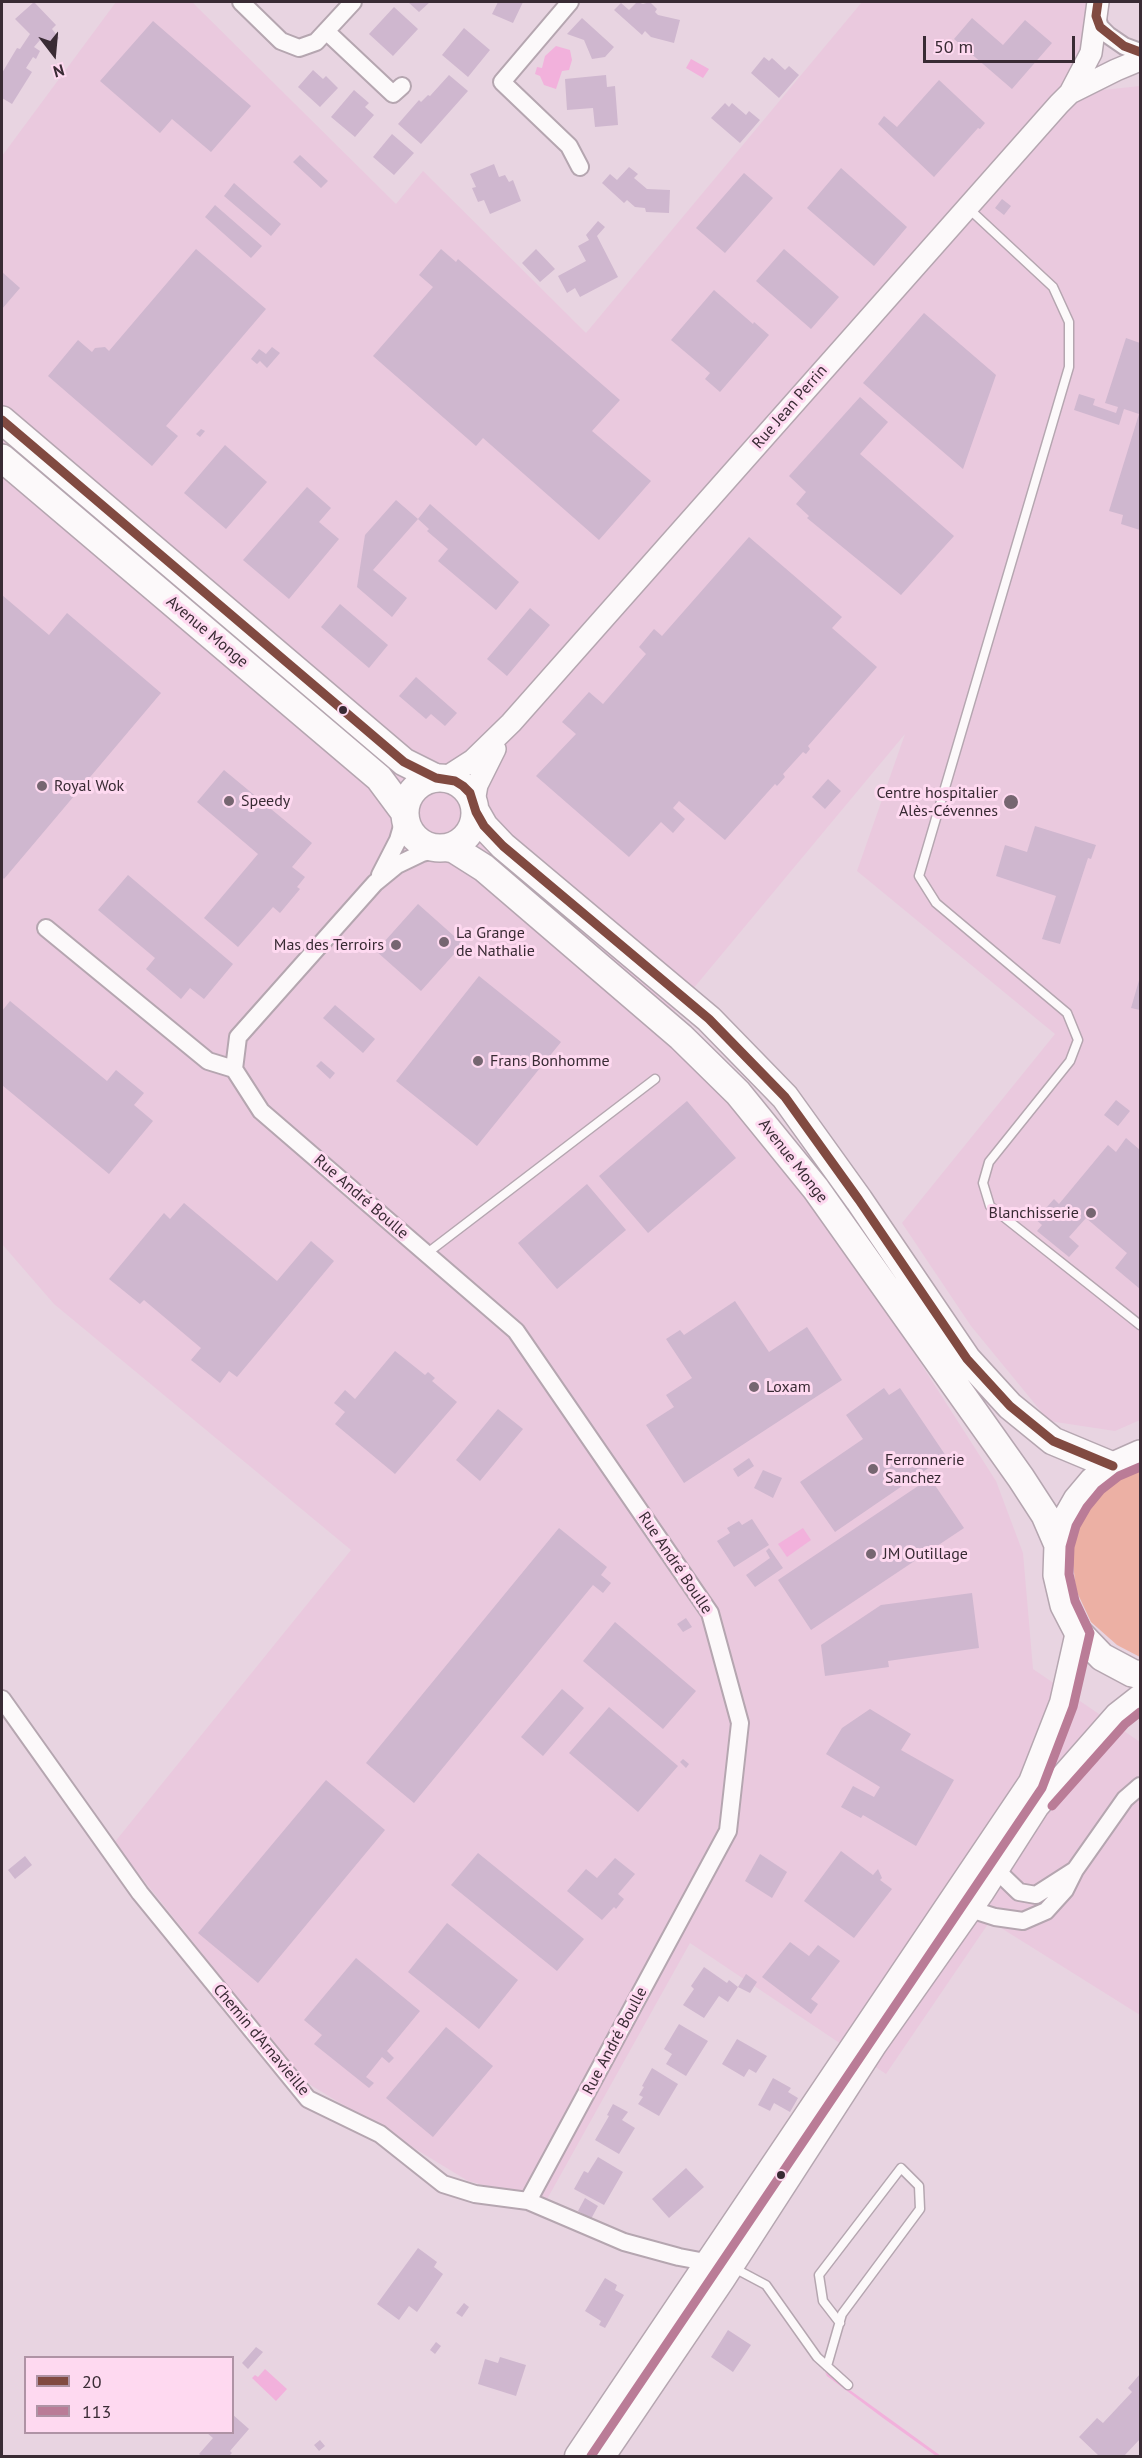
<!DOCTYPE html>
<html>
<head>
<meta charset="utf-8">
<style>
  body { margin:0 }
  #map { position:relative; width:1142px; height:2458px; overflow:hidden; background:#e8d4e1; font-family:"PT Sans",sans-serif }
  canvas { display:block }
  .frame { position:absolute; inset:0; border:3px solid #392b34; pointer-events:none }
  .legend { position:absolute; left:24px; top:2356px; width:210px; height:78px; box-sizing:border-box; background:#fed9f0; border:2px solid #af93a5; margin:0; padding:8px 10px; list-style:none; font-size:18px; color:#392b34 }
  .legend li { display:flex; align-items:center; gap:12px; height:30px }
  .legend b { width:30px; border:2px solid #af93a5 }
  .north { position:absolute; left:24px; top:24px; width:60px; height:60px; -webkit-text-stroke:4px #fed9f0; paint-order:stroke; rotate:164deg; font-size:16px; font-weight:700; line-height:24px; text-align:center; color:#392b34 }
  .north::after { content:''; display:block; margin:auto; width:21px; height:27px; background:#392b34; clip-path:polygon(50% 0,100% 100%,50% 72%,0 100%) }
  .scale { position:absolute; left:923px; top:36px; width:152px; height:27px; box-sizing:border-box; border:3px solid #392b34; border-top:0; padding-left:8px; font-size:18px; line-height:21px; white-space:nowrap; color:#392b34; -webkit-text-stroke:4px #fed9f0; paint-order:stroke }
</style>
</head>
<body>
<div id="map">
<canvas width="1142" height="2458"></canvas>
<div class="frame"></div>
<ul class="legend">
<li><b style="height:8px;background:#814a41"></b>20</li>
<li><b style="height:8px;background:#ba7c97"></b>113</li>
</ul>
<div class="north">N</div>
<div class="scale">50 m</div>
</div>
<script>
const c = document.querySelector('canvas').getContext('2d');
c.lineJoin = 'round';
function fill(path, color) { c.fillStyle = color; c.fill(path, 'evenodd'); }
const toPath = rows => new Path2D(rows.map(r => 'M' + r).join(''));
function strokePath(path, color, width, dash) { c.strokeStyle = color; c.lineWidth = width; c.lineCap = dash ? 'butt' : 'round'; c.setLineDash(dash || []); c.stroke(path); }
function label(font, color, halo, rows, align = 'center') {
  c.font = font + ' "PT Sans",sans-serif'; c.lineWidth = 6; c.setLineDash([]); c.textBaseline = 'middle'; c.strokeStyle = halo; c.fillStyle = color; for (const [text, x, y, turn = 0] of rows) {
    c.save(); c.translate(x, y); c.rotate((+turn || 0) * Math.PI / 180); c.textAlign = isNaN(turn) ? turn : align; if (halo) c.strokeText(text, 0, 0); c.fillText(text, 0, 0); c.restore();
  }
}
fill(toPath([
  [116,2,192,2,396,204,423,171,586,333,862,2,1098,2,1090,83,1103,90,1140,86,1140,1420,1115,1431,1049,1421,971,1326,902,1223,1055,1034,857,871,905,734,663,1025,827,1217,996,1481,1023,1553,1033,1669,1140,1742,1140,2015,990,1921,886,2074,690,1943,546,2201,468,2181,304,2081,114,1843,351,1550,54,1304,2,1244,2,156]
]), '#eac9de');
fill(toPath([
  [1140,1466,1140,1657,1117,1645,1091,1622,1076,1590,1072,1555,1074,1538,1088,1506,1112,1481]
]), '#ecb0a4');
fill(toPath([
  [556,46,570,50,572,60,569,70,562,71,556,89,544,85,540,76,535,74,537,67,542,68,545,56],
  [691,59,709,69,703,78,686,68],
  [803,1528,811,1540,787,1557,778,1544],
  [265,2369,287,2389,276,2401,252,2378,255,2375,258,2377],
  [825,2372,941,2456,936,2456,883,2418,827,2376]
]), '#f2b1dc');
fill(toPath([
  [34,2,56,25,52,29,59,38,48,49,40,40,34,47,40,51,36,59,33,57,26,68,32,72,12,104,2,98,2,73,17,48,20,49,30,34,15,19],
  [408,2,430,2,419,12],
  [498,2,523,2,513,23,492,14],
  [637,2,643,4,650,2,657,9,655,12,658,15,680,20,674,43,651,37,645,31,642,35,614,10,621,3,629,10],
  [394,7,418,29,393,56,369,34],
  [582,18,614,47,605,57,592,59,584,40,567,34],
  [972,18,1003,45,1025,20,1052,43,1012,89,954,39],
  [153,21,251,106,211,152,172,119,160,133,100,81],
  [464,28,490,50,468,77,442,55],
  [764,57,769,61,772,58,785,70,789,66,799,75,779,98,751,73],
  [313,70,323,79,326,76,338,88,320,107,298,87],
  [449,75,468,91,421,144,398,124,419,100,421,102,428,95,430,96],
  [606,75,607,87,615,86,618,125,595,127,593,108,567,110,565,79],
  [939,80,985,123,980,129,978,128,934,177,878,124,884,116,897,127],
  [354,90,369,103,365,107,374,115,355,137,331,117],
  [725,103,729,107,732,103,746,115,749,111,760,120,740,143,711,118],
  [392,134,414,153,394,175,373,157],
  [300,155,328,181,321,188,293,162],
  [494,164,499,177,505,175,509,182,513,180,521,201,490,214,484,200,478,202,472,188,476,187,470,174],
  [629,167,638,174,634,178,647,189,670,190,669,213,646,212,645,208,635,207,627,200,624,203,602,183,610,174,617,180],
  [841,168,907,227,874,266,807,208],
  [744,173,773,198,725,253,696,228],
  [234,183,281,224,271,236,224,196],
  [1002,199,1011,206,1004,215,995,208],
  [215,205,262,246,251,258,205,217],
  [598,221,605,227,597,236,618,277,580,297,575,288,567,293,558,276,586,261,578,246,589,240,586,235],
  [196,249,266,309,166,426,178,436,152,466,48,376,78,340,92,352,95,348,105,347,109,351],
  [441,249,456,262,458,259,620,400,592,431,651,481,599,540,483,438,476,446,373,356,433,287,419,275],
  [536,249,555,269,540,282,522,263],
  [784,249,839,297,811,329,756,281],
  [2,272,20,288,2,309],
  [714,290,753,324,754,322,769,335,720,392,705,379,710,373,671,340],
  [924,313,996,375,963,469,863,383],
  [1126,338,1140,343,1140,530,1121,524,1123,515,1109,511,1139,414,1124,409,1119,425,1074,410,1079,394,1095,399,1093,405,1116,413,1118,407,1105,403],
  [272,347,280,353,267,368,260,361,257,364,251,359,259,349,266,354],
  [860,397,888,422,860,454,954,536,901,595,807,518,809,516,796,504,806,492,789,476],
  [201,429,205,431,200,437,196,434],
  [225,445,267,482,226,529,184,493],
  [307,487,331,508,319,522,339,539,289,599,243,560],
  [396,500,418,519,430,504,519,582,496,610,438,561,448,549,427,531,429,529,418,519,373,570,407,598,392,617,357,587,365,535],
  [749,537,842,617,832,628,877,667,808,746,810,749,806,754,803,752,783,774,785,777,777,786,775,784,725,840,679,801,673,808,685,819,673,833,661,822,629,857,536,776,576,734,562,722,589,692,603,704,646,654,639,647,654,629,662,636],
  [2,595,49,635,67,613,161,693,4,879,2,877],
  [340,604,388,645,369,668,321,627],
  [530,608,550,625,507,676,487,659],
  [416,677,457,713,445,726,431,714,426,719,399,696],
  [224,770,312,843,292,867,305,877,297,887,300,889,280,913,273,907,238,947,204,918,258,854,197,802],
  [828,779,841,791,825,809,812,797],
  [1035,826,1096,845,1091,859,1088,858,1060,944,1042,939,1056,896,996,876,1005,845,1027,852],
  [128,875,233,964,204,999,190,988,181,999,146,969,155,958,98,910],
  [418,904,463,944,421,991,376,951],
  [479,976,561,1042,477,1146,396,1081],
  [1140,977,1140,1010,1131,1008],
  [10,1001,107,1081,116,1070,144,1093,134,1105,153,1121,109,1174,2,1085,2,1011],
  [335,1005,375,1039,363,1053,323,1018],
  [321,1061,335,1073,330,1079,316,1066],
  [1116,1100,1130,1111,1118,1126,1104,1115],
  [687,1101,736,1158,648,1233,599,1176],
  [1126,1138,1140,1150,1140,1289,1115,1268,1127,1253,1086,1218,1069,1237,1079,1246,1069,1257,1037,1231,1042,1225,1033,1217,1037,1212,1040,1215,1054,1199,1059,1204,1108,1145,1116,1152],
  [587,1184,626,1230,557,1289,518,1243],
  [184,1203,277,1281,311,1241,334,1261,237,1377,229,1371,220,1383,191,1360,201,1348,144,1300,140,1304,109,1279,164,1213,170,1219],
  [735,1301,769,1352,807,1327,842,1380,684,1483,646,1425,674,1407,666,1395,692,1378,666,1339,680,1330,684,1335],
  [395,1351,425,1375,428,1372,435,1378,432,1381,457,1402,395,1474,335,1424,345,1412,334,1403,345,1390,355,1399],
  [884,1388,889,1395,900,1388,946,1456,835,1532,800,1482,863,1439,846,1415],
  [498,1409,523,1429,480,1481,456,1460],
  [749,1458,754,1466,738,1477,733,1469],
  [763,1470,782,1478,773,1498,754,1488],
  [930,1478,964,1528,811,1630,778,1580],
  [752,1519,769,1545,734,1567,717,1541,730,1533,727,1528,739,1521,742,1525],
  [559,1528,607,1567,601,1575,611,1583,603,1593,593,1585,414,1803,366,1763],
  [769,1548,783,1568,755,1587,746,1575,770,1558,766,1551],
  [972,1593,979,1648,888,1661,889,1667,825,1676,821,1645,881,1605],
  [686,1618,692,1627,683,1632,677,1624],
  [615,1622,696,1691,663,1729,583,1661],
  [562,1689,584,1708,543,1756,521,1737],
  [609,1707,678,1766,638,1812,569,1753],
  [870,1709,911,1734,901,1750,954,1780,916,1846,863,1815,861,1818,841,1807,853,1786,874,1797,880,1787,826,1754,842,1728],
  [683,1759,689,1764,686,1768,680,1762],
  [326,1780,385,1830,258,1983,198,1933],
  [841,1851,873,1875,878,1869,882,1878,880,1880,892,1889,854,1938,804,1901],
  [478,1853,584,1939,557,1971,451,1885],
  [760,1854,787,1872,772,1898,745,1881],
  [25,1856,32,1865,15,1879,8,1870],
  [615,1858,635,1874,618,1894,624,1899,616,1909,614,1907,602,1920,567,1891,586,1869,597,1878],
  [447,1923,518,1980,479,2029,408,1972],
  [790,1942,809,1956,818,1945,840,1961,811,1999,818,2004,811,2014,762,1977],
  [356,1958,420,2011,387,2051,394,2058,389,2063,382,2057,366,2077,374,2083,369,2088,314,2044,322,2035,304,2020],
  [704,1967,727,1983,729,1980,738,1987,728,2002,719,1996,704,2018,683,2005,694,1989,691,1986],
  [746,1974,757,1982,750,1993,738,1987],
  [679,2024,708,2041,686,2076,666,2064,672,2054,664,2049],
  [446,2027,493,2066,433,2137,386,2098],
  [737,2039,767,2056,756,2073,749,2069,744,2077,722,2064],
  [652,2068,678,2084,659,2116,638,2104,643,2097,639,2095,644,2087,642,2086],
  [773,2078,791,2088,788,2092,798,2098,790,2112,774,2103,770,2111,758,2105],
  [613,2104,628,2112,622,2120,635,2128,619,2154,595,2140,609,2116,607,2115],
  [598,2157,623,2172,604,2205,574,2189,584,2171,588,2173],
  [686,2168,704,2187,669,2218,652,2199],
  [585,2198,598,2206,591,2219,578,2211],
  [418,2248,437,2262,434,2267,443,2274,417,2312,409,2306,399,2320,377,2304],
  [605,2278,617,2285,615,2290,624,2295,605,2328,599,2325,601,2321,585,2311],
  [464,2303,469,2307,462,2317,456,2313],
  [728,2330,751,2345,733,2372,711,2357],
  [436,2342,441,2346,435,2354,430,2350],
  [256,2347,263,2352,248,2369,242,2363],
  [500,2357,526,2365,516,2396,478,2384,485,2359,498,2363],
  [1140,2374,1140,2439,1124,2456,1099,2456,1079,2437,1097,2418,1103,2423,1132,2392,1128,2388],
  [232,2414,249,2429,230,2451,232,2453,229,2456,202,2456,199,2454,213,2438,207,2433,232,2433],
  [320,2440,325,2446,319,2451,314,2445]
]), '#cfb7cf');
const service = toPath([
  [967,207,1053,287,1069,322,1069,367,919,876,936,903,1067,1013,1078,1040,1070,1061,989,1162,983,1183,990,1206,1140,1325],
  [426,1254,655,1079],
  [734,2268,766,2285,817,2357,848,2385],
  [827,2366,842,2314,920,2209,919,2186,901,2168,819,2275,823,2301,840,2323]
]);
const minor = toPath([
  [241,2,281,41,299,48,316,42,353,2],
  [570,2,502,82,569,146,580,167],
  [1096,16,1100,27,1108,35,1124,46,1140,52],
  [326,31,393,94,402,86],
  [438,849,422,853,397,865,375,883,238,1037,234,1069,261,1111,516,1331,710,1613,740,1723,728,1831,528,2201],
  [380,875,398,840,405,816],
  [46,928,208,1061,234,1069],
  [2,1699,140,1893,308,2099,380,2134,443,2184,475,2194,528,2201,624,2242,679,2257,716,2264],
  [1075,1870,1125,1799,1140,1786],
  [970,1909,995,1917,1023,1921,1046,1911,1065,1890,1075,1870,1036,1895,1019,1892,990,1864]
]);
const tertiary = toPath([
  [1070,93,1091,53,1098,2],
  [445,778,473,760,511,723,1059,104,1070,93,1116,70,1140,60],
  [474,802,477,785,495,749]
]);
const secondary = toPath([
  [577,2456,1031,1782,1062,1703,1078,1632],
  [603,2456,723,2279,875,2044,982,1892,1037,1806,1117,1715,1140,1697]
]);
const primary = toPath([
  [2,420,404,762,436,778],
  [2,458,379,778,405,813],
  '405 813a35 35 0 1 1 70 0a35 35 0 1 1-70 0Z',
  [476,812,484,826,503,846,709,1019,785,1097,859,1200,967,1359,1010,1406,1053,1441,1113,1466],
  [448,848,454,849,484,868,681,1037,738,1093,816,1189,1021,1478,1045,1515,1058,1545],
  [1140,1454,1113,1466,1093,1481,1077,1500,1065,1521,1058,1545,1057,1575,1064,1605,1078,1632,1102,1657,1132,1673,1140,1675]
]);
strokePath(service, '#b5a6b0', 11);
strokePath(minor, '#b5a6b0', 20);
strokePath(tertiary, '#b5a6b0', 24);
strokePath(secondary, '#b5a6b0', 27);
strokePath(primary, '#b5a6b0', 30);
strokePath(service, '#fcf9fa', 8);
strokePath(minor, '#fcf9fa', 16);
strokePath(tertiary, '#fcf9fa', 21);
strokePath(secondary, '#fcf9fa', 24);
strokePath(primary, '#fcf9fa', 27);
strokePath(toPath([
  [1098,2,1096,16,1100,27,1124,46,1140,52],
  [2,420,404,762,436,778,455,781,463,786,470,793,476,812,484,826,503,846,709,1019,785,1097,859,1200,967,1359,1010,1406,1053,1441,1113,1466]
]), '#814a41', 9);
strokePath(toPath([
  [1052,1806,1125,1724,1140,1712],
  [591,2456,1042,1788,1073,1707,1090,1633,1075,1601,1069,1574,1070,1547,1076,1526,1087,1507,1101,1490,1119,1476,1140,1467]
]), '#ba7c97', 9);
for (const [x, y, r, color] of [
  [343,710,5,"#392b34"],
  [42,786,6,"#766671"],
  [229,801,6,"#766671"],
  [1011,802,8,"#766671"],
  [444,942,6,"#766671"],
  [396,945,6,"#766671"],
  [478,1061,6,"#766671"],
  [1091,1213,6,"#766671"],
  [754,1387,6,"#766671"],
  [873,1469,6,"#766671"],
  [871,1554,6,"#766671"],
  [781,2175,5,"#392b34"]
]) { const dot = new Path2D(); dot.arc(x, y, r, 0, 2 * Math.PI); c.fillStyle = color; c.fill(dot); strokePath(dot, '#fed9f0', 2); }
label('16px', '#392b34', '#fed9f0', [
  ["Rue Jean Perrin",790,407,-49],
  ["Avenue Monge",207,632,40],
  ["Avenue Monge",793,1161,52],
  ["Rue André Boulle",361,1197,41],
  ["Rue André Boulle",675,1563,56],
  ["Chemin d'Arnavieille",261,2040,50],
  ["Rue André Boulle",615,2041,-62]
]);
label('16px', '#392b34', '#fed9f0', [
  ["Royal Wok",54,786],
  ["Centre hospitalier",998,793,"right"],
  ["Alès-Cévennes",998,811,"right"],
  ["Speedy",241,801],
  ["La Grange",456,933],
  ["de Nathalie",456,951],
  ["Mas des Terroirs",384,945,"right"],
  ["Frans Bonhomme",490,1061],
  ["Blanchisserie",1079,1213,"right"],
  ["Loxam",766,1387],
  ["Ferronnerie",885,1460],
  ["Sanchez",885,1478],
  ["JM Outillage",883,1554]
], 'left');
</script>
</body>
</html>
